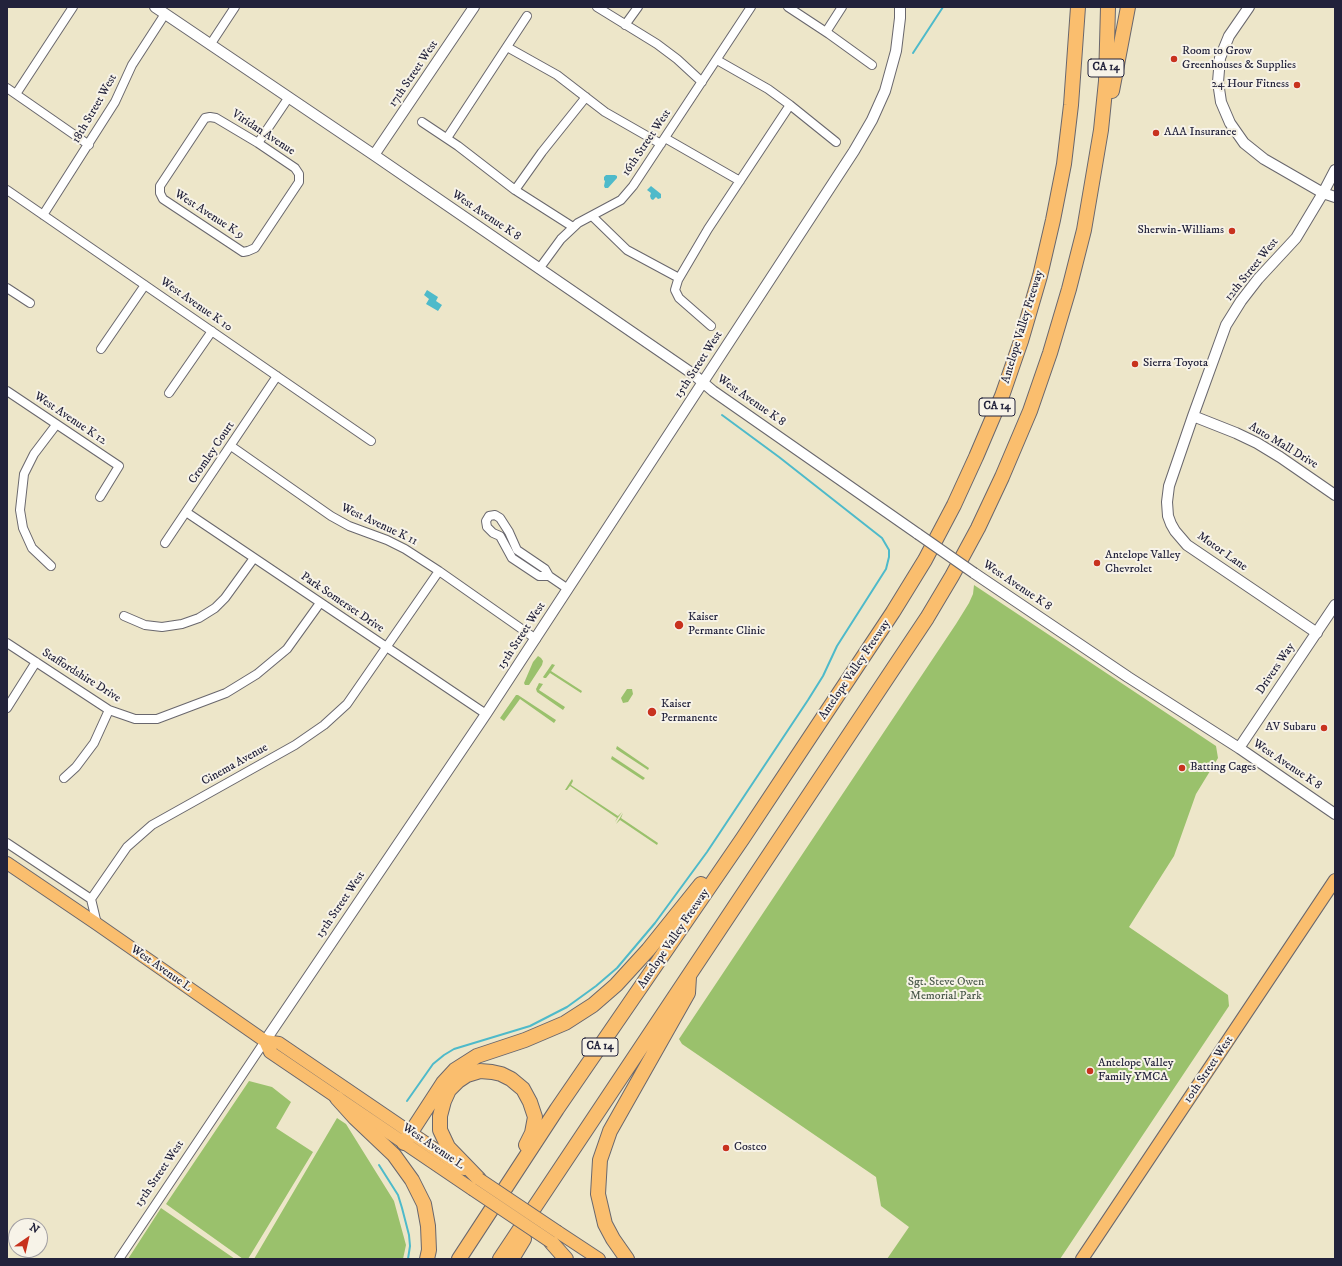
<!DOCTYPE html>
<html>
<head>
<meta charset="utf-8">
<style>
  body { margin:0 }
  #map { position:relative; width:1342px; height:1266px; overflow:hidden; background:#ede6c9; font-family:"IM FELL DW Pica",serif }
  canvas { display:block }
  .frame { position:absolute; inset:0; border:8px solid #22223b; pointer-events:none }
  .north { position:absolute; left:8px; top:1218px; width:40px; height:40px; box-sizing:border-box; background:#f7f3e8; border:1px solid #a29fa3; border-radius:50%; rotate:34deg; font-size:11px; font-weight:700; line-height:16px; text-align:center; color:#22223b }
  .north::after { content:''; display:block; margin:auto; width:14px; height:18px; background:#c8321e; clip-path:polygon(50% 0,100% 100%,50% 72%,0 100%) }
</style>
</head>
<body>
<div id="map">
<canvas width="1342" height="1266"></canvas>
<div class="frame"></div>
<div class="north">N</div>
</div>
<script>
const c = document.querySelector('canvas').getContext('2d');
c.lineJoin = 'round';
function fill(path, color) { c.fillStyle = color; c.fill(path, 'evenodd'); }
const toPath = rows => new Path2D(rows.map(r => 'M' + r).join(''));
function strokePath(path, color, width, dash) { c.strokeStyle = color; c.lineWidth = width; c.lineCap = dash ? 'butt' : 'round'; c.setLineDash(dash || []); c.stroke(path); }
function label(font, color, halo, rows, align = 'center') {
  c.font = font + ' "IM FELL DW Pica",serif'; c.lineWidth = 4; c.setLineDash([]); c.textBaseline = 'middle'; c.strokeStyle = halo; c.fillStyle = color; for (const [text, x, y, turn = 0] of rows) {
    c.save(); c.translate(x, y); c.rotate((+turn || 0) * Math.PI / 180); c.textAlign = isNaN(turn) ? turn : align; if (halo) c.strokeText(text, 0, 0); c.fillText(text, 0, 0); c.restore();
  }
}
fill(toPath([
  [974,585,1216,746,1218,758,1196,794,1174,856,1129,927,1228,995,1229,1006,1060,1259,887,1259,909,1227,881,1206,876,1177,682,1044,679,1039,956,624,969,603,973,594],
  [538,656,541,658,543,661,542,665,529,685,525,685,524,683,533,662],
  [552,664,555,665,551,671,582,691,581,693,550,673,546,678,544,678,543,677],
  [539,683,543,684,539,690,565,707,563,710,537,692,536,689],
  [627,689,632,689,633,694,628,702,623,703,621,698],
  [516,695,518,695,556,720,554,723,520,699,504,721,500,718],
  [617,746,649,768,648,770,616,749],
  [612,756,645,778,643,780,611,759],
  [572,779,573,781,571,785,618,816,622,812,615,822,617,818,570,786,567,790,565,790],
  [623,813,621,818,658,843,657,845,620,820,616,824],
  [249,1081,272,1087,291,1102,276,1128,313,1152,248,1259,243,1259,166,1204],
  [337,1118,346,1124,394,1201,406,1245,403,1259,254,1259],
  [161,1208,235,1259,128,1259]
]), '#9ac16c');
fill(toPath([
  [606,175,615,175,617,176,617,178,608,188,605,188,604,186,605,181,604,180,604,177],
  [651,186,661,194,661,198,658,199,656,197,653,200,651,199,650,196,651,193,647,190],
  [427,290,438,297,436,301,442,305,438,311,426,304,429,299,424,295]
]), '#4ebaca');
strokePath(toPath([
  [913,53,943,7],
  [407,1101,433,1064,444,1055,454,1049,530,1026,567,1007,596,986,617,968,655,923,707,852,808,700,823,676,837,646,886,569,889,557,889,550,882,538,779,457,722,415],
  [379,1165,398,1195,402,1208,409,1235,410,1246,408,1259]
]), '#4ebaca', 2);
const minor = toPath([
  [597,7,657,44,677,59,702,82],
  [788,7,829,34,872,65],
  [625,25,638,7],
  [826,32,842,7],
  [210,45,235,7],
  [507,47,557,75,605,112,661,144],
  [717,60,768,89,790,105,836,142],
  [7,88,89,145],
  [16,94,73,7],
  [210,117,216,118,258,143,295,168,299,174,299,182,255,248,248,251,243,252,163,199,160,193,160,186,205,118,210,117],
  [422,122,458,146,515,190,573,227],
  [447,138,527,16],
  [665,138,740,181],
  [258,143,289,97],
  [7,190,371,441],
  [515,190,542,152,586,97],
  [43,215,115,102,132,65,165,14],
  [592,216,627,250,679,278],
  [539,269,561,239,578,223,621,200,633,186,751,7],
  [7,288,30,303],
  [711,326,679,298,675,290,678,280,708,229,790,105],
  [101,349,145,285],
  [7,391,119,466,100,497],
  [169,393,212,331],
  [231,446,331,516,349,526,387,540,405,549,439,571,536,639],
  [186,512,486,714],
  [165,543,277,376],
  [51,566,32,548,23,528,20,510,24,474,34,454,56,425],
  [549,576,539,576,512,558,500,536,493,533,487,527,486,521,489,516,495,515,500,518,509,532,517,550,545,569,549,576,568,589],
  [124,616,145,625,162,627,182,624,199,618,215,608,225,598,254,558],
  [7,643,109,710,135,719,157,719,226,693,257,674,287,649,320,603],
  [7,708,36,662],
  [64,778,76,767,94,743,109,710],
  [7,843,91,899,97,924],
  [91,899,127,847,152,825,295,745,324,725,347,704,439,571],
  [119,1259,265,1041]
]);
const tertiary = toPath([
  [155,7,374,155,693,374,713,391,918,534],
  [1249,7,1229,36,1220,58,1218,82,1221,102,1230,123,1244,143,1264,159,1323,193,1335,197],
  [374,155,474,7],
  [1193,416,1236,433,1257,443,1280,457,1335,495],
  [974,573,1128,677,1239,748,1335,814],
  [1317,633,1187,545,1175,531,1171,524,1168,516,1167,502,1169,486,1193,416,1226,325,1241,301,1258,279,1296,238,1323,193,1335,170],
  [1239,748,1335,605],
  [265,1041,486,714,854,151,872,120,885,91,896,51,900,18,900,7]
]);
const primary = toPath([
  [7,863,97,924,265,1041,279,1043,464,1169],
  [265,1041,270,1052,472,1189],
  [558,1232,599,1259],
  [1082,1259,1335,880]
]);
const motorway = toPath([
  [1112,91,1128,7],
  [337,1098,355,1118,394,1155,412,1180,424,1204,428,1226,429,1250,427,1259],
  [404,1143,443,1083,455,1070,477,1056,525,1040,565,1023,593,1005,616,985,648,950,701,884],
  [479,1179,448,1147,440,1130,440,1116,444,1101,449,1090,458,1081,467,1075,480,1071,492,1072,501,1074,511,1079,523,1089,530,1102,535,1117,532,1133,526,1145],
  [551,1242,566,1259],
  [459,1259,557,1109,743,838,893,612,925,560,954,505,976,457,1002,396,1021,341,1040,276,1053,220,1064,164,1071,105,1078,7],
  [500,1259,927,618,952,576,978,528,1002,477,1030,411,1050,353,1069,289,1084,230,1101,130,1106,81,1108,7],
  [512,1259,524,1239],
  [627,1259,613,1239,605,1224,598,1194,600,1160,610,1131,688,993,689,977]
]);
strokePath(minor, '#69676d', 10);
strokePath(tertiary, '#69676d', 12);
strokePath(primary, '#69676d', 14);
strokePath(motorway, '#69676d', 16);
strokePath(minor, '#fff', 8);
strokePath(tertiary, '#fff', 10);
strokePath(primary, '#fabe6e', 12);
strokePath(motorway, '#fabe6e', 14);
const tertiaryBridge = toPath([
  [918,534,974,573]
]);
const primaryBridge = toPath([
  [479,1179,558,1232],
  [472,1189,551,1242]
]);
strokePath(tertiaryBridge, '#69676d', 12, []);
strokePath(primaryBridge, '#69676d', 14, []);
strokePath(tertiaryBridge, '#fff', 10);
strokePath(primaryBridge, '#fabe6e', 12);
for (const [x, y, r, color] of [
  [1174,59,4,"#c8321e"],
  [1297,85,4,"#c8321e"],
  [1156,133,4,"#c8321e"],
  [1232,231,4,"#c8321e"],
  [1135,364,4,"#c8321e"],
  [1097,563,4,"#c8321e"],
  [679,625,5,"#c8321e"],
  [652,712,5,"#c8321e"],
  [1324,728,4,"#c8321e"],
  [1182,768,4,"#c8321e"],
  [1090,1071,4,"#c8321e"],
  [726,1148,4,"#c8321e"]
]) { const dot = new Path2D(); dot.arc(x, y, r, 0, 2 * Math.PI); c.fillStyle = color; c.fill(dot); strokePath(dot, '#f7f3e8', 1.5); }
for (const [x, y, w] of [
  [1106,68,36],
  [997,407,36],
  [600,1047,36]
]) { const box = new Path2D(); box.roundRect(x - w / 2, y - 9, w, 18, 3); c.fillStyle = '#f7f3e8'; c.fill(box); strokePath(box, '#22223b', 1); }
label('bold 11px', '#22223b', null, [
  ["CA 14",1106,68],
  ["CA 14",997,407],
  ["CA 14",600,1047]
]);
label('12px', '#22223b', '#f7f3e8', [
  ["Room to Grow",1182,52],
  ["Greenhouses & Supplies",1182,66],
  ["24 Hour Fitness",1289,85,"right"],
  ["AAA Insurance",1164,133],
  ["Sherwin-Williams",1224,231,"right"],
  ["Sierra Toyota",1143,364],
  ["Antelope Valley",1105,556],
  ["Chevrolet",1105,570],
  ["Kaiser",688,618],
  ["Permante Clinic",688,632],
  ["Kaiser",661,705],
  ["Permanente",661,719],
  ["AV Subaru",1316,728,"right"],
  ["Batting Cages",1190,768],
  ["Antelope Valley",1098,1064],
  ["Family YMCA",1098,1078],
  ["Costco",734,1148]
], 'left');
label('12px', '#22223b', '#f7f3e8', [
  ["17th Street West",414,74,-56],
  ["18th Street West",95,109,-60],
  ["Viridan Avenue",263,133,33],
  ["16th Street West",647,143,-56],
  ["West Avenue K 9",209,215,33],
  ["West Avenue K 8",486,216,34],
  ["12th Street West",1252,270,-51],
  ["West Avenue K 10",196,305,35],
  ["Antelope Valley Freeway",1023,327,-73],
  ["15th Street West",699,365,-57],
  ["West Avenue K 8",751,401,35],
  ["West Avenue K 12",70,419,34],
  ["Auto Mall Drive",1283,446,31],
  ["Cromley Court",212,453,-56],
  ["West Avenue K 11",379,525,25],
  ["Motor Lane",1222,552,35],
  ["West Avenue K 8",1017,586,34],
  ["Park Somerset Drive",342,603,34],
  ["15th Street West",522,636,-57],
  ["Drivers Way",1276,669,-56],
  ["Antelope Valley Freeway",855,670,-56],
  ["Staffordshire Drive",81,676,32],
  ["Cinema Avenue",235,765,-29],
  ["West Avenue K 8",1287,765,34],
  ["15th Street West",341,905,-56],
  ["Antelope Valley Freeway",674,939,-56],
  ["West Avenue L",161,969,35],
  ["10th Street West",1209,1070,-56],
  ["West Avenue L",433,1147,34],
  ["15th Street West",160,1174,-56]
]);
label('12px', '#4c5a4c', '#f7f3e8', [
  ["Sgt. Steve Owen",946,983],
  ["Memorial Park",946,997]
]);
</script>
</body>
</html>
